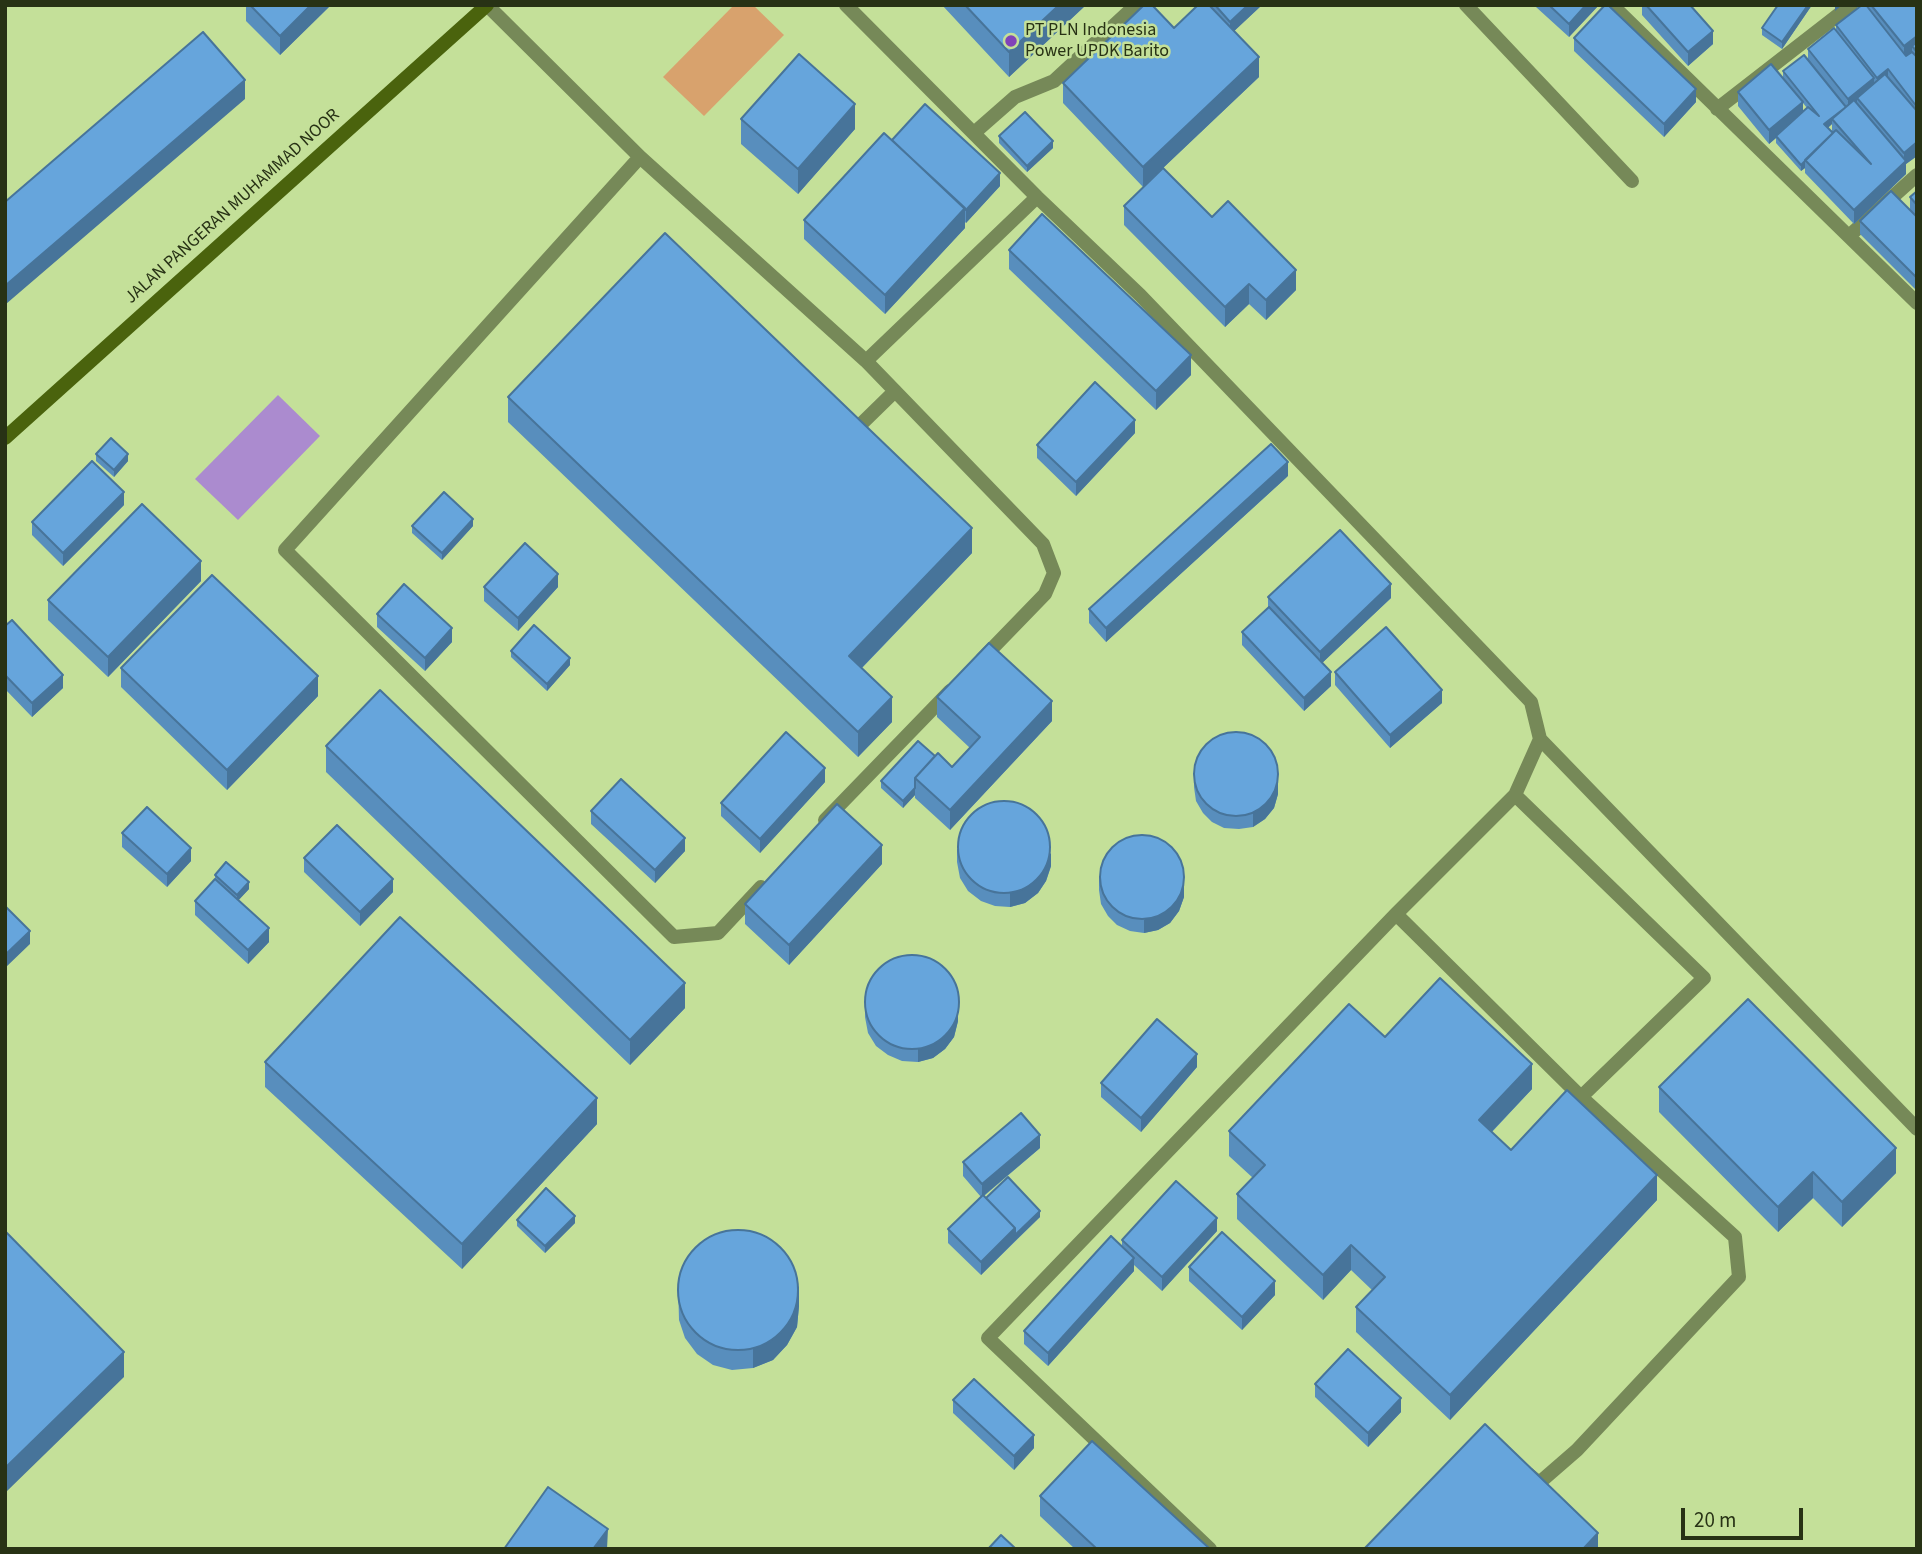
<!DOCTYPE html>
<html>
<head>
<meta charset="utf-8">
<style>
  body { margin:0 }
  #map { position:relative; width:1922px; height:1554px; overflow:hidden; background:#c4e099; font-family:"Source Sans 3",sans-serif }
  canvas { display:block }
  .frame { position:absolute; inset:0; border:7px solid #283215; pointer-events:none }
  .scale { position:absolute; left:1681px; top:1508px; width:122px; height:32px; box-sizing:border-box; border:4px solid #283215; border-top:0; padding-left:9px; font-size:21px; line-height:24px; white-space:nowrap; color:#283215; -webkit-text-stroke:5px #c4e099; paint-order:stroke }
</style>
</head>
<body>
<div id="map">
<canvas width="1922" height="1554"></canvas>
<div class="frame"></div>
<div class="scale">20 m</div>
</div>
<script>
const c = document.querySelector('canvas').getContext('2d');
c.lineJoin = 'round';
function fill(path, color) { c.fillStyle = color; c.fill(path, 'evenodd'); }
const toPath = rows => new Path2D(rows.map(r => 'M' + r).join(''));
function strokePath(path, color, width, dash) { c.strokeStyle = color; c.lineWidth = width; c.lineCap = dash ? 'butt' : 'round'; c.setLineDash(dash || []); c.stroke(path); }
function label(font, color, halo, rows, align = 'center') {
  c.font = font + ' "Source Sans 3",sans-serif'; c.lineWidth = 5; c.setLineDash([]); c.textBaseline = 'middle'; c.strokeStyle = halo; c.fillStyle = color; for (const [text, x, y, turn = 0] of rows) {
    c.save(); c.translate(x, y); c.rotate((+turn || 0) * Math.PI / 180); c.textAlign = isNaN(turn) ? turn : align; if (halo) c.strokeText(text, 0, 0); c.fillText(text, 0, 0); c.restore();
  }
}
fill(toPath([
  [734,5,753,5,784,35,704,116,663,77]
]), '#d8a26d');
fill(toPath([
  [278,395,320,436,238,520,195,479]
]), '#ab8bcf');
strokePath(toPath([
  [487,5,640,157,866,361,1043,544,1054,573,1045,594,982,659],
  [846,5,1037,197,1140,295,1531,702,1540,739,1515,795,1396,914,988,1338,1210,1549],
  [1466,5,1632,181],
  [974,133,1015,97,1054,81,1136,5],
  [640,157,285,550,674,937,718,933,761,887],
  [866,361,1037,197],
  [851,434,895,391],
  [1540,739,1917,1129],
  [1515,795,1704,978,1581,1097],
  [825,820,950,691],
  [1396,914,1581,1097,1735,1237,1739,1277,1577,1450,1539,1483,1528,1474]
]), '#768958', 14);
strokePath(toPath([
  [1612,5,1917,303],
  [1717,109,1851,5],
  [1849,236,1917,175]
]), '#768958', 14);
strokePath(toPath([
  [5,438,487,5]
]), '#4a630d', 14);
fill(toPath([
  [246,5,331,5,280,55,246,21],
  [942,5,1086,5,1009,77],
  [1198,5,1262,5,1234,31,1259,77,1143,187,1063,103,1063,83,1174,28],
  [1536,5,1599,5,1569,37,1536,7],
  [1642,5,1690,5,1713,44,1688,66,1642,15],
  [1778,5,1812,5,1782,49,1762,35,1762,28],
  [1862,5,1917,5,1917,156,1906,164,1906,174,1854,224,1805,173,1805,168,1801,171,1776,143,1776,138,1769,144,1738,106,1738,92,1783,78,1783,71,1808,60,1808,49,1836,30,1836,25],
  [1803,103,1807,108,1803,111],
  [1832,124,1832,132,1828,128],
  [1574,38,1696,102,1664,137,1574,51],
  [741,119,855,129,798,194,741,144],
  [999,136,1053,148,1027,172,999,143],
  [892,140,1000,186,966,223,965,222,965,228,885,314,804,239,804,220],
  [1917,191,1917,291,1860,234,1860,221,1910,210,1910,197],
  [1124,206,1212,217,1296,290,1266,320,1249,304,1225,327,1124,225],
  [1009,250,1191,375,1156,410,1009,269],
  [508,397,972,553,862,668,892,722,858,757,508,422],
  [1135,433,1076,496,1037,458,1037,445],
  [96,454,128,461,114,477,96,461],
  [1288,476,1106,642,1089,623,1089,609],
  [124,505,63,566,32,535,32,522],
  [412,526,473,526,442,560,412,533],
  [201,581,108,677,48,620,48,600],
  [484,587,558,587,518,631,484,601],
  [1268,597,1391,598,1322,663,1331,686,1304,711,1242,645,1242,632,1268,608],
  [377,614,452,642,425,671,377,627],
  [5,626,63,688,32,717,5,689],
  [511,651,570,665,547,691,511,657],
  [121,668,318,696,227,790,121,687],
  [1335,672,1442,703,1390,748,1335,685],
  [937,697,1052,721,950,830,915,798,915,795,903,808,881,788,881,781,935,756,952,767,970,748,937,717],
  [326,746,685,1008,630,1065,326,772],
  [1194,774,1278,794,1274,808,1265,819,1253,827,1239,829,1224,828,1212,822,1203,813,1196,801,1194,787],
  [825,782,760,853,721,816,721,803],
  [591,811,685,851,655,883,591,824],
  [122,833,191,861,167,887,122,847],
  [957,849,1051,866,1046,881,1038,893,1025,903,1010,907,995,906,981,901,968,891,960,878,957,862],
  [304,858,393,892,360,926,304,872],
  [882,864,789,965,745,924,745,904],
  [215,875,249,889,238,900,269,942,248,964,195,915,195,901,215,880],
  [1099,877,1184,897,1179,911,1170,923,1158,930,1144,933,1130,931,1117,925,1108,916,1101,904,1099,890],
  [865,1004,958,1021,954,1037,945,1049,933,1058,918,1062,902,1061,888,1055,876,1046,868,1033,865,1017],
  [1385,1037,1532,1089,1492,1132,1511,1150,1657,1200,1450,1420,1356,1332,1356,1307,1372,1290,1351,1270,1323,1300,1237,1219,1237,1194,1253,1178,1229,1156,1229,1131],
  [265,1062,597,1124,462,1269,265,1087],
  [1197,1067,1141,1132,1101,1097,1101,1083],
  [1659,1087,1896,1173,1842,1227,1813,1198,1778,1232,1659,1112],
  [1040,1148,984,1196,986,1198,1040,1217,981,1275,948,1243,948,1229,981,1197,963,1176,963,1162],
  [517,1220,575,1223,545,1253,517,1226],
  [1217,1231,1162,1291,1134,1265,1134,1271,1048,1366,1024,1344,1024,1331,1122,1246,1122,1240],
  [1189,1267,1275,1295,1242,1330,1189,1281],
  [678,1282,799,1306,797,1327,787,1345,773,1360,753,1368,732,1370,713,1365,697,1354,685,1338,679,1320],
  [1315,1384,1401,1412,1368,1447,1315,1397],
  [953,1400,1034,1448,1014,1470,953,1413],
  [1040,1496,1210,1549,1075,1549,1040,1516]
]), '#588ebd');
fill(toPath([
  [311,5,331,5,280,55,280,36],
  [1059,5,1086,5,1009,77,1009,52],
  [1248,5,1262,5,1230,35,1230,22],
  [1586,5,1599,5,1569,37,1569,24],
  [1808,5,1812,5,1782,49,1782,42],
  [1835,5,1842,5,1835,11],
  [1713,31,1713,44,1688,66,1688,52],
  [1917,36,1917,50,1912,46,1912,54,1904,60,1904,46],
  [1259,57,1259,77,1143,187,1143,167],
  [1888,69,1888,82,1877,91,1877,78],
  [1874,78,1874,91,1857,98,1857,105,1848,112,1848,99],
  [245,80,245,99,6,304,6,285],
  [1696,89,1696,102,1664,137,1664,124],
  [1803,102,1803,115,1776,136,1776,138,1769,144,1769,130],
  [855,104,855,129,798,194,798,169],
  [1846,107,1832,119,1832,124,1824,131,1824,124],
  [1053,141,1053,148,1027,172,1027,166],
  [1917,142,1917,156,1906,164,1906,174,1854,224,1854,210,1904,163,1904,153],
  [1805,161,1805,168,1801,171,1801,165],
  [1000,173,1000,186,966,223,966,210],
  [965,208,965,228,885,314,885,295],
  [1296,270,1296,290,1266,320,1266,300],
  [1249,284,1249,304,1225,327,1225,307],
  [1191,355,1191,375,1156,410,1156,391],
  [1135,420,1135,433,1076,496,1076,482],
  [128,454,128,461,114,477,114,470],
  [1288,462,1288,476,1106,642,1106,628],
  [124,492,124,505,63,566,63,553],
  [473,519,473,526,442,560,442,553],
  [972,528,972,553,849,681,849,656],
  [201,561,201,581,108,677,108,657],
  [558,574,558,587,518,631,518,618],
  [1391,584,1391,598,1320,665,1320,652],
  [452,628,452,642,425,671,425,658],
  [570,658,570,665,547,691,547,684],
  [1331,672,1331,686,1304,711,1304,698],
  [63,675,63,688,32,717,32,703],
  [318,676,318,696,227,790,227,770],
  [1442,690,1442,703,1390,748,1390,735],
  [892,697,892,722,858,757,858,732],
  [1052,701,1052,721,950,830,950,810],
  [825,768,825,782,760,853,760,839],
  [1278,781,1278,794,1274,808,1265,819,1253,827,1253,813],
  [915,788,915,795,903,808,903,801],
  [685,838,685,851,655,883,655,870],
  [882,845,882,864,789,965,789,945],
  [191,848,191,861,167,887,167,874],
  [1051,853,1051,866,1046,881,1038,893,1025,903,1010,907,1010,893],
  [393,879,393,892,360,926,360,912],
  [249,882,249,889,237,902,237,895],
  [1184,884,1184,897,1179,911,1170,923,1158,930,1144,933,1144,920],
  [269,928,269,942,248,964,248,950],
  [30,931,30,944,5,968,5,955],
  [685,983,685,1008,630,1065,630,1040],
  [958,1008,958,1021,954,1037,945,1049,933,1058,918,1062,918,1049],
  [1197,1054,1197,1067,1141,1132,1141,1118],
  [1532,1064,1532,1089,1479,1145,1479,1120],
  [597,1098,597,1124,462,1269,462,1244],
  [1040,1135,1040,1148,982,1197,982,1184],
  [1896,1148,1896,1173,1842,1227,1842,1202],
  [1813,1172,1813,1198,1778,1232,1778,1207],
  [1657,1175,1657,1200,1450,1420,1450,1395],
  [1040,1211,1040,1217,1015,1241,1015,1235],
  [575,1216,575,1223,545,1253,545,1246],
  [1217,1218,1217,1231,1162,1291,1162,1277],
  [1015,1228,1015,1241,981,1275,981,1262],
  [1351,1245,1351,1270,1323,1300,1323,1275],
  [1134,1258,1134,1271,1048,1366,1048,1353],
  [1275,1281,1275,1295,1242,1330,1242,1317],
  [799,1286,799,1306,797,1327,787,1345,773,1360,753,1368,753,1349],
  [124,1352,124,1377,5,1493,5,1468],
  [1401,1398,1401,1412,1368,1447,1368,1433],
  [1034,1435,1034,1448,1014,1470,1014,1456],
  [608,1529,607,1549,593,1549],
  [1598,1533,1598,1549,1583,1549]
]), '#47749a');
const building = toPath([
  [250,5,311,5,280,36,250,5],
  [965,5,1059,5,1009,52,965,5],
  [1144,5,1152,5,1174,28,1198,5,1209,5,1259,57,1143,167,1063,83,1144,5],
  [1215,5,1248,5,1230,22,1215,5],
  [1549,5,1586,5,1569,24,1549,5],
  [1605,5,1608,5,1696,89,1664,124,1574,38,1605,5],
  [1646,5,1690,5,1713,31,1688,52,1646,5],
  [1778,5,1808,5,1782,42,1762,28,1778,5],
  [1862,5,1866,5,1906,56,1912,52,1917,57,1917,107,1888,69,1877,78,1836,25,1862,5],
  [1871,5,1917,5,1917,36,1904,46,1871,5],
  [1834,28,1874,78,1848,99,1808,49,1834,28],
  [203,32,245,80,6,285,5,202,203,32],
  [1917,42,1917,52,1912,46,1917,42],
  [799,54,855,104,798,169,741,119,799,54],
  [1804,55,1846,107,1824,124,1833,133,1801,165,1776,136,1808,107,1819,116,1783,71,1804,55],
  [1771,64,1803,102,1769,130,1738,92,1771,64],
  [1885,74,1917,111,1917,142,1904,153,1857,98,1885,74],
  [1854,100,1906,161,1854,210,1805,160,1836,130,1871,164,1832,119,1854,100],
  [925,104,1000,173,966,210,892,140,925,104],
  [1025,112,1053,141,1027,166,999,136,1025,112],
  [884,133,965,208,885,295,804,220,884,133],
  [1163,168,1212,217,1228,201,1296,270,1266,300,1249,284,1225,307,1124,206,1163,168],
  [1891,191,1917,217,1917,278,1860,221,1891,191],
  [1917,191,1917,205,1910,197,1917,191],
  [1042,214,1191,355,1156,391,1009,250,1042,214],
  [665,233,972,528,849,656,892,697,858,732,508,397,665,233],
  [1095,382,1135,420,1076,482,1037,445,1095,382],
  [111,438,128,454,114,470,96,454,111,438],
  [1271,444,1288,462,1106,628,1089,609,1271,444],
  [92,461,124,492,63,553,32,522,92,461],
  [444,492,473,519,442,553,412,526,444,492],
  [142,504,201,561,108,657,48,600,142,504],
  [1340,530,1391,584,1320,652,1268,597,1340,530],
  [525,543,558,574,518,618,484,587,525,543],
  [212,575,318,676,227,770,121,668,212,575],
  [404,584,452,628,425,658,377,614,404,584],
  [1269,607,1331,672,1304,698,1242,632,1269,607],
  [12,620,63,675,32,703,5,675,5,626,12,620],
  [534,625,570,658,547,684,511,651,534,625],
  [1386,627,1442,690,1390,735,1335,672,1386,627],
  [989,643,1052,701,950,810,915,778,938,753,952,767,980,737,937,697,989,643],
  [380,690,685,983,630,1040,326,746,380,690],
  '1194 774a42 42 0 1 1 84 0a42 42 0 1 1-84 0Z',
  [786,732,825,768,760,839,721,803,786,732],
  [918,741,935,756,915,778,915,788,903,801,881,781,918,741],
  [621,779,685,838,655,870,591,811,621,779],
  '958 847a46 46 0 1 1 92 0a46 46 0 1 1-92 0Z',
  [837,804,882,845,789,945,745,904,837,804],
  [147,807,191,848,167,874,122,833,147,807],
  [337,825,393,879,360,912,304,858,337,825],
  '1100 877a42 42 0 1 1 84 0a42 42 0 1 1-84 0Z',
  [226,862,249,882,237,895,215,875,226,862],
  [215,879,269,928,248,950,195,901,215,879],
  [5,906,30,931,5,955,5,906],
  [400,917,597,1098,462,1244,265,1062,400,917],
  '865 1002a47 47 0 1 1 94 0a47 47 0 1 1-94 0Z',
  [1440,978,1532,1064,1479,1120,1511,1150,1567,1090,1657,1175,1450,1395,1356,1307,1385,1277,1351,1245,1323,1275,1237,1194,1265,1165,1229,1131,1349,1004,1385,1037,1440,978],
  [1748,999,1896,1148,1842,1202,1813,1172,1778,1207,1659,1087,1748,999],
  [1157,1019,1197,1054,1141,1118,1101,1083,1157,1019],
  [1021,1113,1040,1135,982,1184,963,1162,1021,1113],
  [1008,1177,1040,1211,1015,1235,1015,1228,986,1198,1008,1177],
  [1176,1181,1217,1218,1162,1277,1122,1240,1176,1181],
  [546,1188,575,1216,545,1246,517,1220,546,1188],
  [983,1195,1015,1228,981,1262,948,1229,983,1195],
  '678 1290a60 60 0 1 1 120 0a60 60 0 1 1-120 0Z',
  [5,1231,124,1352,5,1468,5,1231],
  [1222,1232,1275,1281,1242,1317,1189,1267,1222,1232],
  [1111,1236,1134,1258,1048,1353,1024,1331,1111,1236],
  [1348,1349,1401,1398,1368,1433,1315,1384,1348,1349],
  [974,1379,1034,1435,1014,1456,953,1400,974,1379],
  [1485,1424,1598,1533,1583,1549,1364,1549,1485,1424],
  [1092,1441,1210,1549,1097,1549,1040,1496,1092,1441],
  [548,1487,608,1529,593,1549,504,1549,548,1487],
  [1001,1535,1016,1549,988,1549,1001,1535]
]);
fill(building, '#66a5dc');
strokePath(building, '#47749a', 2);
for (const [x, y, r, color] of [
  [1011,41,7,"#8143b8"]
]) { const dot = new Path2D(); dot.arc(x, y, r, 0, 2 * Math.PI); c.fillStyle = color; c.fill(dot); strokePath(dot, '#c4e099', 2.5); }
label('18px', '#283215', '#c4e099', [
  ["PT PLN Indonesia",1025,31],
  ["Power UPDK Barito",1025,52]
], 'left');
label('18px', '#283215', '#c4e099', [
  ["JALAN PANGERAN MUHAMMAD NOOR",233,207,-42]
]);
</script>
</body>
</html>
